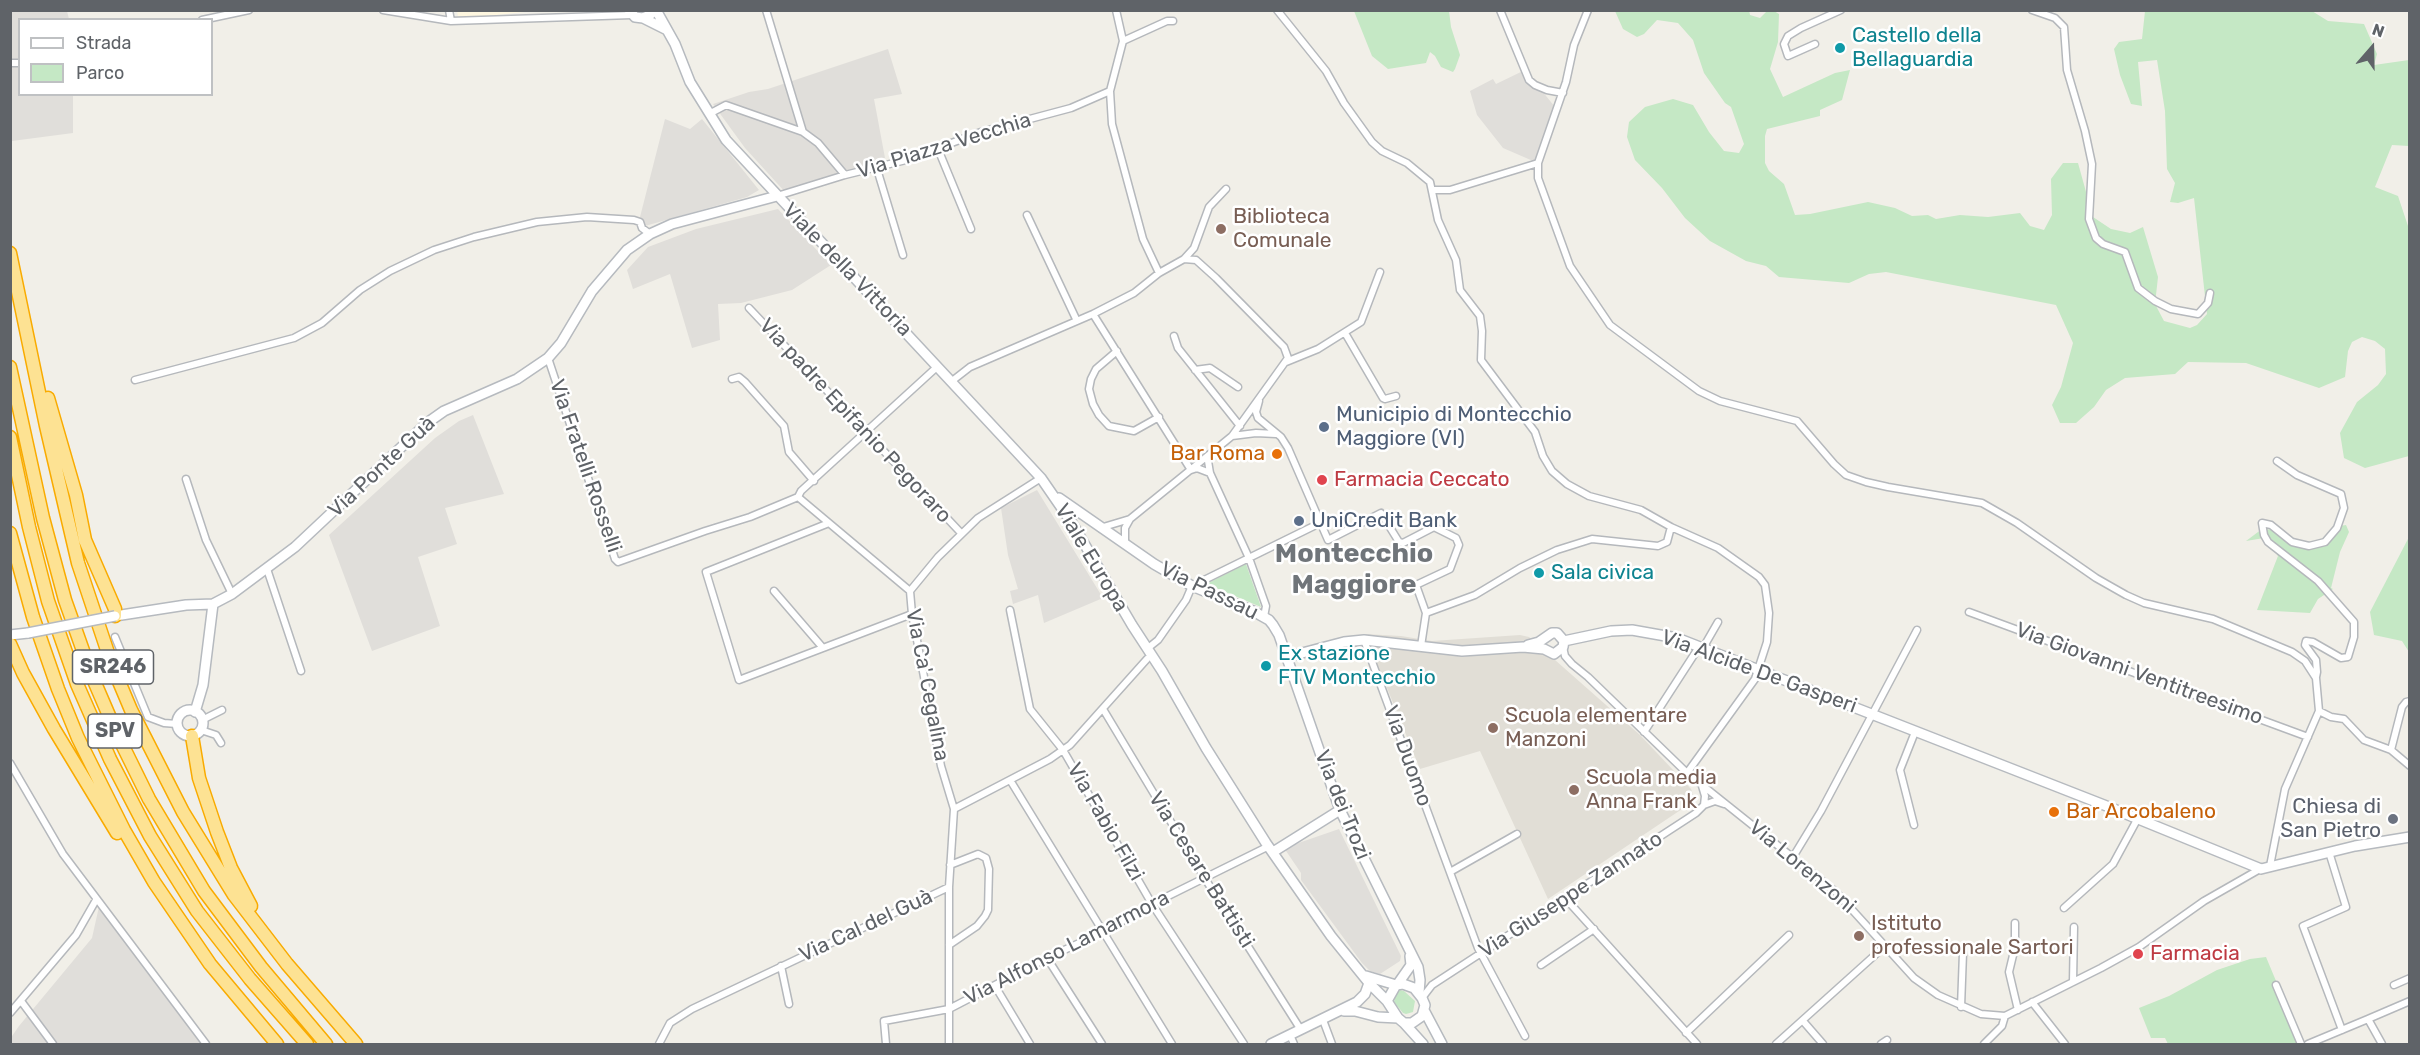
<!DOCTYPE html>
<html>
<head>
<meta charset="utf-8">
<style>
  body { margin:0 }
  #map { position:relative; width:2420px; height:1055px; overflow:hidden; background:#f1efe8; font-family:Rubik,sans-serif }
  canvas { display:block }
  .frame { position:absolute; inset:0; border:12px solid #5f6368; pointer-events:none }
  .legend { position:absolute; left:18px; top:18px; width:195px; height:78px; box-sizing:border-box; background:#fff; border:2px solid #bfc1c3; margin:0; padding:8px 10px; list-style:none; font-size:18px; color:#5f6368 }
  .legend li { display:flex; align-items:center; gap:12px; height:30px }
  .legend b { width:30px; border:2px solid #bfc1c3 }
  .north { position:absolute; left:2342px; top:18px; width:60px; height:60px; -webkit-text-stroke:4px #fff; paint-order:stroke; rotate:20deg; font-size:16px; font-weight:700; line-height:24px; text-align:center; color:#5f6368 }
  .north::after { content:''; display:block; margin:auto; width:21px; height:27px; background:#5f6368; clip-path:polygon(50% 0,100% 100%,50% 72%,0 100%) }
</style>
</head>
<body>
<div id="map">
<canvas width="2420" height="1055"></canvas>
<div class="frame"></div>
<ul class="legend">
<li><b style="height:8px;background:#fff"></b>Strada</li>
<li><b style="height:16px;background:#c5e8c5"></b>Parco</li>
</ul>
<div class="north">N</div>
</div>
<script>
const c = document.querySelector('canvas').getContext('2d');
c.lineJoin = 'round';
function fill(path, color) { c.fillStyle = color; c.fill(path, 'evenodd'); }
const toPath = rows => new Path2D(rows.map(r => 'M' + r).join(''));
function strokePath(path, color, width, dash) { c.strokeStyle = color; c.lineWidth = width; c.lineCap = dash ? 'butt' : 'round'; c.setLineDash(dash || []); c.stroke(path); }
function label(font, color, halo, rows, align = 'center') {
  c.font = font + ' Rubik,sans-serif'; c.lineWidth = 5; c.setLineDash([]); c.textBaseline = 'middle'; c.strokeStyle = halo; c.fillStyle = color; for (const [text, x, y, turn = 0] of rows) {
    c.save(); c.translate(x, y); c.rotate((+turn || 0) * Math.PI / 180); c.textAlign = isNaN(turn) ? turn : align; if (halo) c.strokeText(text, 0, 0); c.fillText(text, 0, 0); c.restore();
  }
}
fill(toPath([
  [457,11,534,11,477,17,458,16]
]), '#fef7e0');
fill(toPath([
  [10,11,67,11,69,19,20,20,20,94,73,95,73,133,12,141],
  [888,49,902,94,874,99,885,158,881,159,882,166,786,193,745,148,713,104,749,92,768,89],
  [1525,70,1555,107,1540,164,1503,148,1477,115,1470,91,1493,79,1496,84],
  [665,119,690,129,702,119,759,190,747,197,645,226,640,217],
  [778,209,831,265,792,290,741,303,718,304,720,340,692,348,670,274,633,289,627,270,648,247,696,229],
  [473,415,504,494,445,508,457,544,418,557,440,626,372,651,329,535,435,438,459,421],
  [1037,490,1103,598,1044,623,1038,595,1013,604,1010,591,1018,589,1008,555,1001,508],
  [1339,829,1401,956,1400,961,1380,974,1370,971,1362,963,1301,880,1301,873,1284,848],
  [100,902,203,1044,11,1044,10,1039,19,1026,92,938]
]), '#e0deda');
fill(toPath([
  [1365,634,1401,636,1432,641,1520,635,1529,637,1640,735,1691,789,1694,797,1691,803,1548,899,1480,751,1420,769]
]), '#e1ded6');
fill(toPath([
  [1749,10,1750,15,1760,18,1767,11,1774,11,1779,14,1778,42,1770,69,1783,97,1835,73,1850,70,1842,100,1820,110,1820,116,1767,129,1765,136,1765,163,1769,171,1784,184,1795,215,1810,214,1868,202,1895,208,1912,216,1928,215,1936,219,1960,215,1988,217,2020,213,2030,226,2044,230,2052,215,2051,179,2063,163,2078,163,2093,217,2111,229,2130,233,2143,227,2158,277,2155,304,2164,321,2190,328,2197,325,2207,314,2194,198,2178,203,2170,202,2175,183,2167,169,2165,111,2157,60,2138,62,2142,106,2131,104,2120,75,2114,49,2119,42,2142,39,2145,11,2312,11,2328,21,2364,24,2377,54,2374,65,2409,60,2409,146,2392,145,2375,187,2398,196,2409,229,2409,456,2365,468,2344,458,2340,433,2357,402,2378,385,2386,374,2385,349,2375,341,2362,337,2352,342,2348,351,2345,377,2319,388,2246,363,2188,362,2175,374,2125,378,2106,390,2094,407,2076,423,2060,423,2052,405,2061,387,2073,343,2056,305,1886,272,1869,274,1849,283,1779,277,1766,266,1746,261,1710,241,1685,218,1662,188,1635,160,1627,137,1629,122,1645,107,1673,99,1693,105,1709,132,1724,151,1739,153,1744,144,1731,107,1725,103,1704,73,1693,40,1678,23,1657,20,1644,34,1637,37,1623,29,1615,11],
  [1354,11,1449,11,1451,27,1460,55,1455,69,1453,72,1441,67,1435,56,1430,52,1426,63,1388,69,1372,56],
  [2346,525,2349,532,2340,552,2331,588,2333,589,2318,599,2310,613,2257,610,2278,556,2264,538,2246,541,2262,529,2276,530,2292,543,2309,545,2322,540,2340,526],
  [2409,537,2409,652,2402,641,2374,635,2370,612],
  [1246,564,1261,607,1206,584],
  [2266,957,2289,1012,2299,1044,2168,1044,2165,1038,2151,1038,2139,1008,2169,996,2217,970,2250,959],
  [1400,990,1404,991,1415,1001,1413,1012,1406,1014,1403,1013,1394,1002,1396,991]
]), '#c5e8c5');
const street = toPath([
  [383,10,451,21,632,15],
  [449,10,451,21],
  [766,10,803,132],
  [1116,10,1123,41,1110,91,1112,124,1143,239,1159,273],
  [1277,10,1326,71,1344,103,1372,142,1382,151,1407,163,1430,182,1438,220,1456,260,1460,290,1480,316,1482,331,1481,360,1535,432,1543,456,1552,471,1567,484,1589,496,1641,510,1671,527,1667,542,1658,546,1592,539,1557,550,1520,568,1475,595,1426,613],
  [1500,10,1529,80,1535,85,1547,90,1563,93],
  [1588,10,1574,45,1566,82,1538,163,1538,178,1570,266,1610,325,1699,391,1720,401,1797,421,1834,464,1846,475,1866,482,1888,487,1982,503,2017,523,2096,578,2126,595,2144,603,2213,619,2292,652,2305,661,2316,678,2319,711,2285,789,2270,866],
  [2032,10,2055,18,2064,27,2067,70,2085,131,2092,164,2089,219,2096,238,2103,244,2125,252,2138,288,2155,301,2171,309,2198,314,2208,303,2210,293],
  [202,20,249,10],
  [1123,41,1167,21,1173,21],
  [1815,44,1788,56,1784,44,1788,36,1801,28,1841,10],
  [10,63,20,63],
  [709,114,726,105,803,132,818,143,845,175],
  [938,149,971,229],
  [877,169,903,255],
  [1433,190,1450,190,1538,163],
  [777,196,845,175,906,160,981,132,1071,108,1110,91],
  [1027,215,1077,321],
  [749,308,961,533],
  [1093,314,1191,470,1197,468,1210,473],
  [1345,333,1383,398,1385,399,1396,396],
  [1174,336,1178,348,1240,426],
  [1117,351,1096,369,1091,379,1089,389,1093,404,1099,415,1109,426,1134,431,1159,417],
  [548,358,615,559,618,562,705,531,750,517,798,497,801,491,938,366],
  [1286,362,1318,349,1361,322,1380,272],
  [1195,370,1210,368,1238,387],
  [732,379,739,377,745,382,784,426,789,452,814,481],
  [135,380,294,338,322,323,360,290,390,271,434,250,474,237,537,222,587,217,634,220,640,222,642,228,650,234],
  [952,381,970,367,1093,314,1134,293,1159,273,1184,259,1194,248,1209,207,1226,189],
  [1259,401,1256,412,1258,418,1281,437,1288,448,1328,540,1381,513,1399,542,1403,543,1434,527,1456,538,1459,545,1450,569,1416,585,1426,613],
  [1232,436,1256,433,1276,434],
  [1210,456,1208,461,1210,473,1249,558,1266,606,1264,617],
  [2277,461,2297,475,2341,494,2344,508,2337,528,2325,542,2309,546,2292,542,2271,525,2262,523,2264,535,2268,542,2318,581,2354,622,2354,637,2348,657,2341,658,2313,642,2306,641,2305,645,2316,660,2317,672,2316,677],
  [186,479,206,540,232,594],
  [798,497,910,591],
  [1671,527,1718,548,1759,577,1765,585,1769,613,1767,642,1755,679,1687,773],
  [1100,528,1130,519,1232,436,1288,358,1284,347,1216,278,1196,260,1184,259],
  [1125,544,1125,528,1130,519],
  [267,569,301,671],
  [774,591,823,648,912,614],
  [1010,610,1030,709,1063,750,1152,904,1244,1044],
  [1969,612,2308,737],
  [115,637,148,717,164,723,177,724],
  [1364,640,1478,948,1525,1036],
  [1421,646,1426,613],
  [1563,647,1565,656,1572,664,1588,677,1687,773,1836,892,1914,978,1938,995,1981,1014,2005,1016,2101,968,2139,947,2204,901,2260,869],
  [823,648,739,680,706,572,829,523],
  [1148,648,1158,640,1186,600,1192,586,1320,523],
  [1703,648,1718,622],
  [1103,709,1204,877,1301,1030],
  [2319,711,2331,717,2344,719,2364,740,2391,750,2410,766],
  [202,720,222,710],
  [201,730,216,735,221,743],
  [1644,732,1699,647],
  [2391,750,2402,707,2406,702,2410,701],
  [10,763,63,854,206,1044],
  [1010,780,1172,1044],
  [1704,805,1715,801,1724,804],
  [954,809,941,766,912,614,910,591,938,557,978,518,1041,478],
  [1914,825,1900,770,1915,732],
  [2329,852,2346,907,2303,926,2342,1030],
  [1793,857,1821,811,1917,630],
  [1450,872,1517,834],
  [1566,899,1697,1044],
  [2064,908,2113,864,2138,818],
  [2015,923,2015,947,2009,972,2018,1010],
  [949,945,977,926,985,916,988,910,989,869,986,858,978,854,950,865],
  [1047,958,1102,1044],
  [1541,965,1594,929],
  [781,966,789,1004],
  [2073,982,2074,927],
  [2276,985,2301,1044],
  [2394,985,2410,978],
  [995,986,1030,1044],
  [1422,998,1432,985,1696,813,1704,805,1705,796,1702,786],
  [21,1001,53,1044],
  [2032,1002,2065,1044],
  [1961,1007,1963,953],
  [10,1013,76,935,96,900],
  [2368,1019,2410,1001],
  [1323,1020,1332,1044],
  [1803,1021,1823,1044],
  [1686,1033,1789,935],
  [1290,1035,1294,1044],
  [659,1044,670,1023,692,1009,949,887],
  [886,1044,884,1021,949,1009,1047,958,1105,931,1152,904,1267,847],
  [949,1044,949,887,954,809,1050,759,1070,745,1147,659],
  [1776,1044,1885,946],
  [1881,1044,1887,1040],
  [1984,1044,2002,1026,2005,1016],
  [2308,1044,2368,1019,2382,1044]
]);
const secondary = toPath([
  [629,10,635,17,643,18,650,15,654,10],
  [656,10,675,44,690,82,726,140,1041,478,1072,523,1132,625,1162,671,1206,748,1266,843,1331,936,1369,983,1387,1001],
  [643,18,667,30],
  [1059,498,1154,564,1192,586,1253,611,1269,620,1273,625,1279,635,1340,810,1418,967,1420,980,1419,993],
  [115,616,186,605,213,604,232,594,295,547,427,423,444,411,517,379,548,358,561,343,592,291,627,250,650,234,672,224,777,196],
  [10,635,28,633],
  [1564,641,1611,631,1632,630,1677,638,2104,805,2261,869,2355,846,2410,837],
  [1528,645,1539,642,1552,633,1557,633,1564,641],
  [1287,657,1344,642,1364,640,1462,651,1523,647,1544,649,1554,654,1563,647,1564,641],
  '177 723a13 13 0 1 1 26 0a13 13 0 1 1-26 0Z',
  [195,712,203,685,213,604],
  [1273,852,1340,810],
  [1366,976,1396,985],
  [1403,984,1414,988,1422,998,1425,1005,1422,1016,1412,1023,1404,1023,1398,1018,1387,1001,1396,985,1403,984],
  [1397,985,1411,965,1410,956],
  [1424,1010,1442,1044],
  [1344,1011,1355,1011,1378,1017,1398,1018],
  [1404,1023,1423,1044],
  [1271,1044,1357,1002,1365,994,1369,983]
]);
const highway = toPath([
  [10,253,46,426,78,563,112,665,131,710,183,812,234,895,287,964,356,1044],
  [10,367,43,518,65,600,92,676,117,734,149,799,204,891,261,967,326,1044],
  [48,398,76,495,85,540,115,609,115,616],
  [10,437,29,527,48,601,77,684,110,759,150,836,197,911,250,979,307,1044],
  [10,533,33,617,58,689,78,738,124,830,154,882,210,964,277,1044],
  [10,644,23,673,54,729,117,833],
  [192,736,199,778,217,832,231,868,251,906]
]);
strokePath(street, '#b5b8bc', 9);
strokePath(secondary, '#b6babf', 12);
strokePath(highway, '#f9ab00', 15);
strokePath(street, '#fff', 6);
strokePath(secondary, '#fff', 9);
strokePath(highway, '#fde293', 12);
const secondaryBridge = toPath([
  [28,633,115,616]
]);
strokePath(secondaryBridge, '#b6babf', 12, []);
strokePath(secondaryBridge, '#fff', 9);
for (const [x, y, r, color] of [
  [1840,48,6,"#0f9aa8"],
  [1221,229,6,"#8d6e63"],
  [1324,427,6,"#5c6f8a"],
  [1277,454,6,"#e8710a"],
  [1322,480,6,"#e0444e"],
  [1299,521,6,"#5c6f8a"],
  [1539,573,6,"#0f9aa8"],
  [1266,666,6,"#0f9aa8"],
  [1493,728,6,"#8d6e63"],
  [1574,790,6,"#8d6e63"],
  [2054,812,6,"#e8710a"],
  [2393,819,6,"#6b7280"],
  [1859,936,6,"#8d6e63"],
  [2138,954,6,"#e0444e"]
]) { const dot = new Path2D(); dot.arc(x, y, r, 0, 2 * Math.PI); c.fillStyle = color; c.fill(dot); strokePath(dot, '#fff', 2); }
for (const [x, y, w] of [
  [113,667,81],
  [115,731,54]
]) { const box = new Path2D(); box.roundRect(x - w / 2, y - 17, w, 34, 4.5); c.fillStyle = '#fff'; c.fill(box); strokePath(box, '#5f6368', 1.5); }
label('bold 20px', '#5f6368', null, [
  ["SR246",113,667],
  ["SPV",115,731]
]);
label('21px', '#0d838f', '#fff', [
  ["Castello della",1852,36],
  ["Bellaguardia",1852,60],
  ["Sala civica",1551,573],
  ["Ex stazione",1278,654],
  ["FTV Montecchio",1278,678]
], 'left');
label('21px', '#5f6368', '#fff', [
  ["Via Piazza Vecchia",944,146,-17],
  ["Viale della Vittoria",847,270,46],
  ["Via padre Epifanio Pegoraro",855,421,47],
  ["Via Fratelli Rosselli",585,466,71],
  ["Via Ponte Guà",382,467,-43],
  ["Viale Europa",1091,558,59],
  ["Via Passau",1209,591,26],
  ["Via Alcide De Gasperi",1759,672,20],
  ["Via Giovanni Ventitreesimo",2139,674,20],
  ["Via Ca' Cegalina",927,685,79],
  ["Via Duomo",1407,756,70],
  ["Via dei Trozi",1342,805,68],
  ["Via Fabio Filzi",1105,822,60],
  ["Via Lorenzoni",1802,867,40],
  ["Via Cesare Battisti",1201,870,58],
  ["Via Giuseppe Zannato",1571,895,-33],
  ["Via Cal del Guà",866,926,-25],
  ["Via Alfonso Lamarmora",1067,948,-27]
]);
label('21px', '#785e54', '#fff', [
  ["Biblioteca",1233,217],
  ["Comunale",1233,241],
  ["Scuola elementare",1505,716],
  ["Manzoni",1505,740],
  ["Scuola media",1586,778],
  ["Anna Frank",1586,802],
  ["Istituto",1871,924],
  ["professionale Sartori",1871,948]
], 'left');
label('21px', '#4e5e75', '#fff', [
  ["Municipio di Montecchio",1336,415],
  ["Maggiore (VI)",1336,439],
  ["UniCredit Bank",1311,521]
], 'left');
label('21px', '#c56008', '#fff', [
  ["Bar Roma",1265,454],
  ["Bar Arcobaleno",2066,812,"left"]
], 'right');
label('21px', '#be3a42', '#fff', [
  ["Farmacia Ceccato",1334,480],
  ["Farmacia",2150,954]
], 'left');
label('21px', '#5b616d', '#fff', [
  ["Chiesa di",2381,807],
  ["San Pietro",2381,831]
], 'right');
label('bold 27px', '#70757a', '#fff', [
  ["Montecchio",1354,554],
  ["Maggiore",1354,585]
]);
</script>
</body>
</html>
